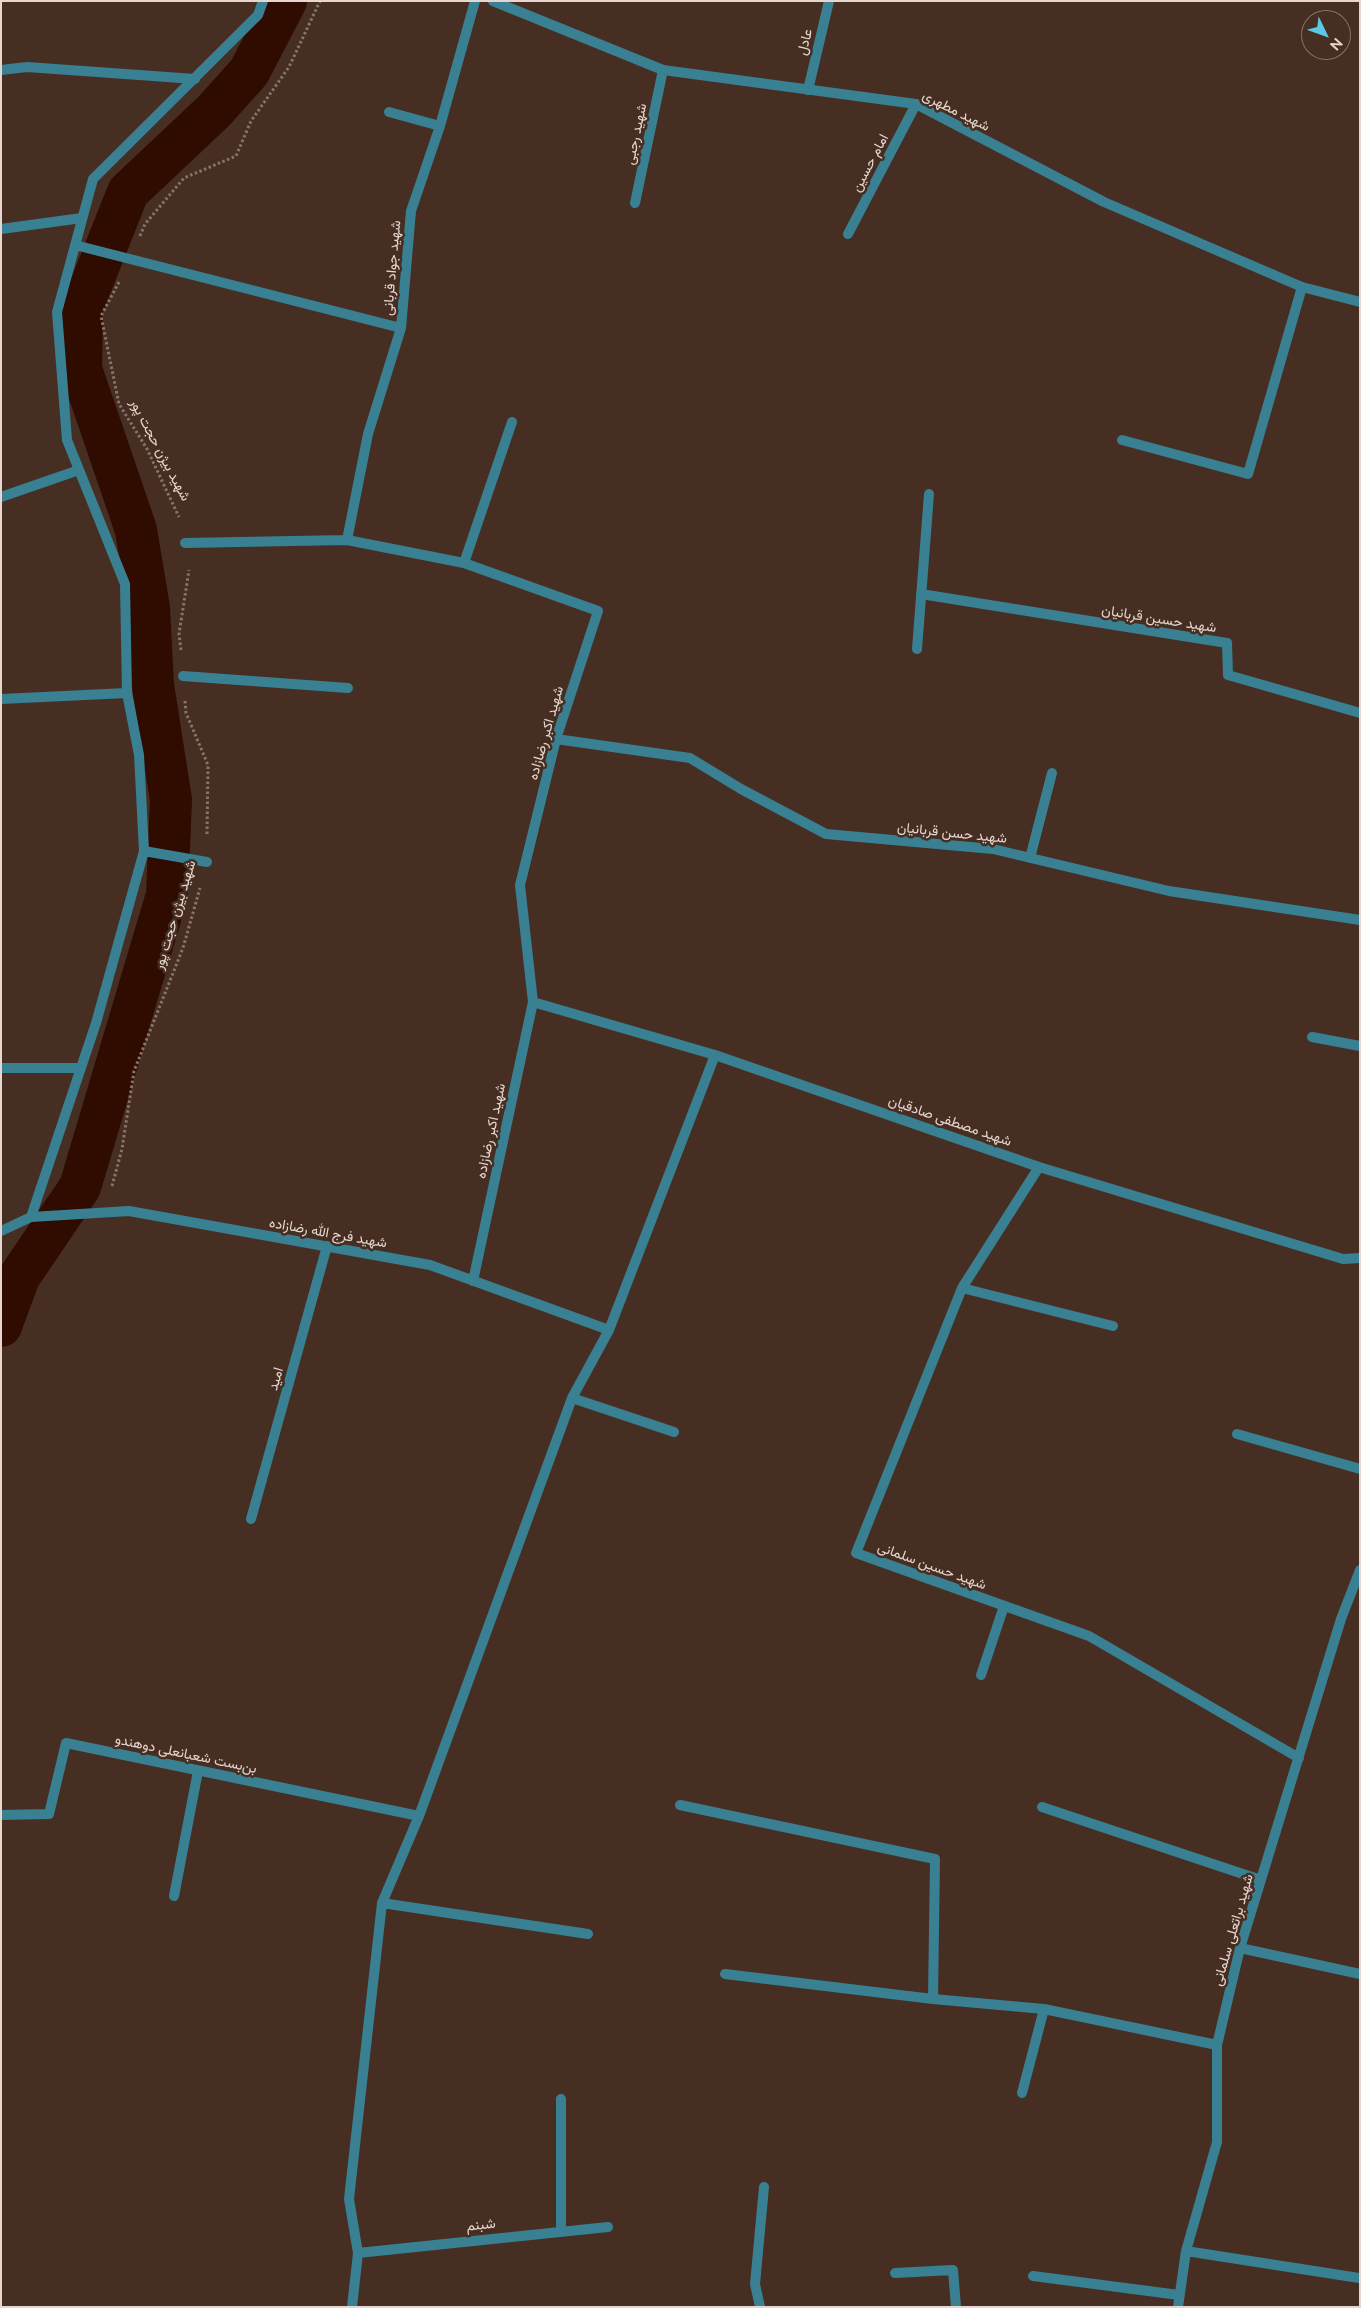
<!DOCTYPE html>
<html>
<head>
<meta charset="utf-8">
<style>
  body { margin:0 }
  #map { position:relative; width:1361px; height:2308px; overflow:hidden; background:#462e23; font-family:Raleway,sans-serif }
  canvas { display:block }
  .frame { position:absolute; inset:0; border:2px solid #e6d6cf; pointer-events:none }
  .north { position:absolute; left:1301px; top:10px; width:50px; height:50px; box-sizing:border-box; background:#462e23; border:1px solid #867168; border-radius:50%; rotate:132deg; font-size:14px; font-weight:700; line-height:20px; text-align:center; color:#e6d6cf }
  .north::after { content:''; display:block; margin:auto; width:18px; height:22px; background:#59c8e4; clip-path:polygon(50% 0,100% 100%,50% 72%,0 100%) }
</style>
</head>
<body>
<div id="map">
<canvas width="1361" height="2308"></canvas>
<div class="frame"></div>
<div class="north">N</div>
</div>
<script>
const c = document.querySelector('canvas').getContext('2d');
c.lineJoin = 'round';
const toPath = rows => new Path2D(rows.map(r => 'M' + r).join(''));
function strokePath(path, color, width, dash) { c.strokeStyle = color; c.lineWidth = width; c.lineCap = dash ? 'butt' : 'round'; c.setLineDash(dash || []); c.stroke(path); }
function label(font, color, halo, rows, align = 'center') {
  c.font = font + ' Raleway,Vazirmatn,sans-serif'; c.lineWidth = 5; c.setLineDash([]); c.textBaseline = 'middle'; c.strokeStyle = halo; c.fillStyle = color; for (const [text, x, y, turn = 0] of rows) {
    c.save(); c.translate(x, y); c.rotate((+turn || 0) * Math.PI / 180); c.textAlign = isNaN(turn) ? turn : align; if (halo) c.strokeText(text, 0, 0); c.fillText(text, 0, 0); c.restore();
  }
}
strokePath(toPath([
  [1,1326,19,1277,80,1187,167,895,171,800,153,685,149,608,136,530,81,369,82,308,128,192,214,111,249,72,286,1]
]), '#2f0b00', 42);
strokePath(toPath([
  [140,236,145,224,184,178,236,156,251,121,289,67,320,1],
  [119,282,101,316,119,404,147,449,179,517],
  [181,650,179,634,189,570],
  [185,701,186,713,208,765,207,835],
  [112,1186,122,1149,134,1071,183,948,200,888]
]), '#88746a', 3, [2.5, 2.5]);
strokePath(toPath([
  [183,676,348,688]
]), '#398092', 10);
strokePath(toPath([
  [1,70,27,67,195,79],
  [808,90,829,1],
  [389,112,440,126],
  [635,203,663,70],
  [1,229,82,218],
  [848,234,916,104],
  [75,245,401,328],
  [1122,440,1248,474,1302,287],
  [1,497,79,470],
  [347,540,368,434,401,328,411,211,440,126,475,1],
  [185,543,347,540,464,563,598,611,556,739,520,885,533,1002,473,1281],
  [464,563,512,422],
  [921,594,1227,643,1228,675,1360,713],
  [917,649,929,494],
  [1,699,127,693],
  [556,739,690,758,741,789,826,834,993,849,1169,891,1360,920],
  [144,851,207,862],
  [1030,858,1052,773],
  [533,1002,715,1055,1039,1167,1343,1259,1360,1258],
  [1312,1037,1360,1046],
  [1,1068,81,1068],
  [1039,1167,962,1288,856,1553,1089,1636,1299,1758],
  [31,1217,96,1023,144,851,139,755,127,693,125,584,67,440,57,312,93,179,258,15,263,1],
  [1,1231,31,1217,129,1211,430,1265,609,1330],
  [962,1288,1113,1326],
  [572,1398,674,1432],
  [1237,1434,1360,1469],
  [251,1519,327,1246],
  [981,1675,1004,1606],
  [680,1805,935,1859,933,1999],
  [1042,1807,1261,1880],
  [1,1815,49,1814,66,1743,419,1816],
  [174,1896,198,1771],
  [382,1903,588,1934],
  [1240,1948,1360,1974],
  [725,1974,933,1999,1044,2009,1217,2045],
  [1022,2093,1044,2009],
  [561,2231,561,2099],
  [1186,2251,1359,2278],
  [358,2253,608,2227],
  [895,2273,953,2270,956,2307],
  [1033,2276,1179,2295],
  [352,2307,358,2253,349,2199,382,1903,419,1816,572,1398,609,1330,715,1055],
  [760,2307,755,2284,764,2187],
  [1178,2307,1186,2251,1217,2142,1217,2045,1240,1948,1341,1619,1360,1570]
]), '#398092', 10);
strokePath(toPath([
  [493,1,663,70,916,104,1104,202,1302,287,1360,302]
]), '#398092', 10);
label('14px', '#e6d6cf', '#462e23', [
  ["عادل",805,42,-76],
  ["شهید مطهری",956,111,27],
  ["شهید رجبی",636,134,-78],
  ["امام حسین",870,163,-62],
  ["شهید جواد قربانی",392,268,-85],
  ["شهید بیژن حجت پور",160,450,62],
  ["شهید حسین قربانیان",1159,619,9],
  ["شهید اکبر رضازاده",546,733,-74],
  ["شهید حسن قربانیان",952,833,6],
  ["شهید بیژن حجت پور",175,915,-73],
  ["شهید مصطفی صادقیان",950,1121,19],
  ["شهید اکبر رضازاده",491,1131,-78],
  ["شهید فرج الله رضازاده",328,1233,10],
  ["امید",276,1379,-74],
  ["شهید حسین سلمانی",932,1566,20],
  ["بن‌بست شعبانعلی دوهندو",186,1754,12],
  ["شهید براتعلی سلمانی",1233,1930,-74],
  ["شبنم",481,2225,-6]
]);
</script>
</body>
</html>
